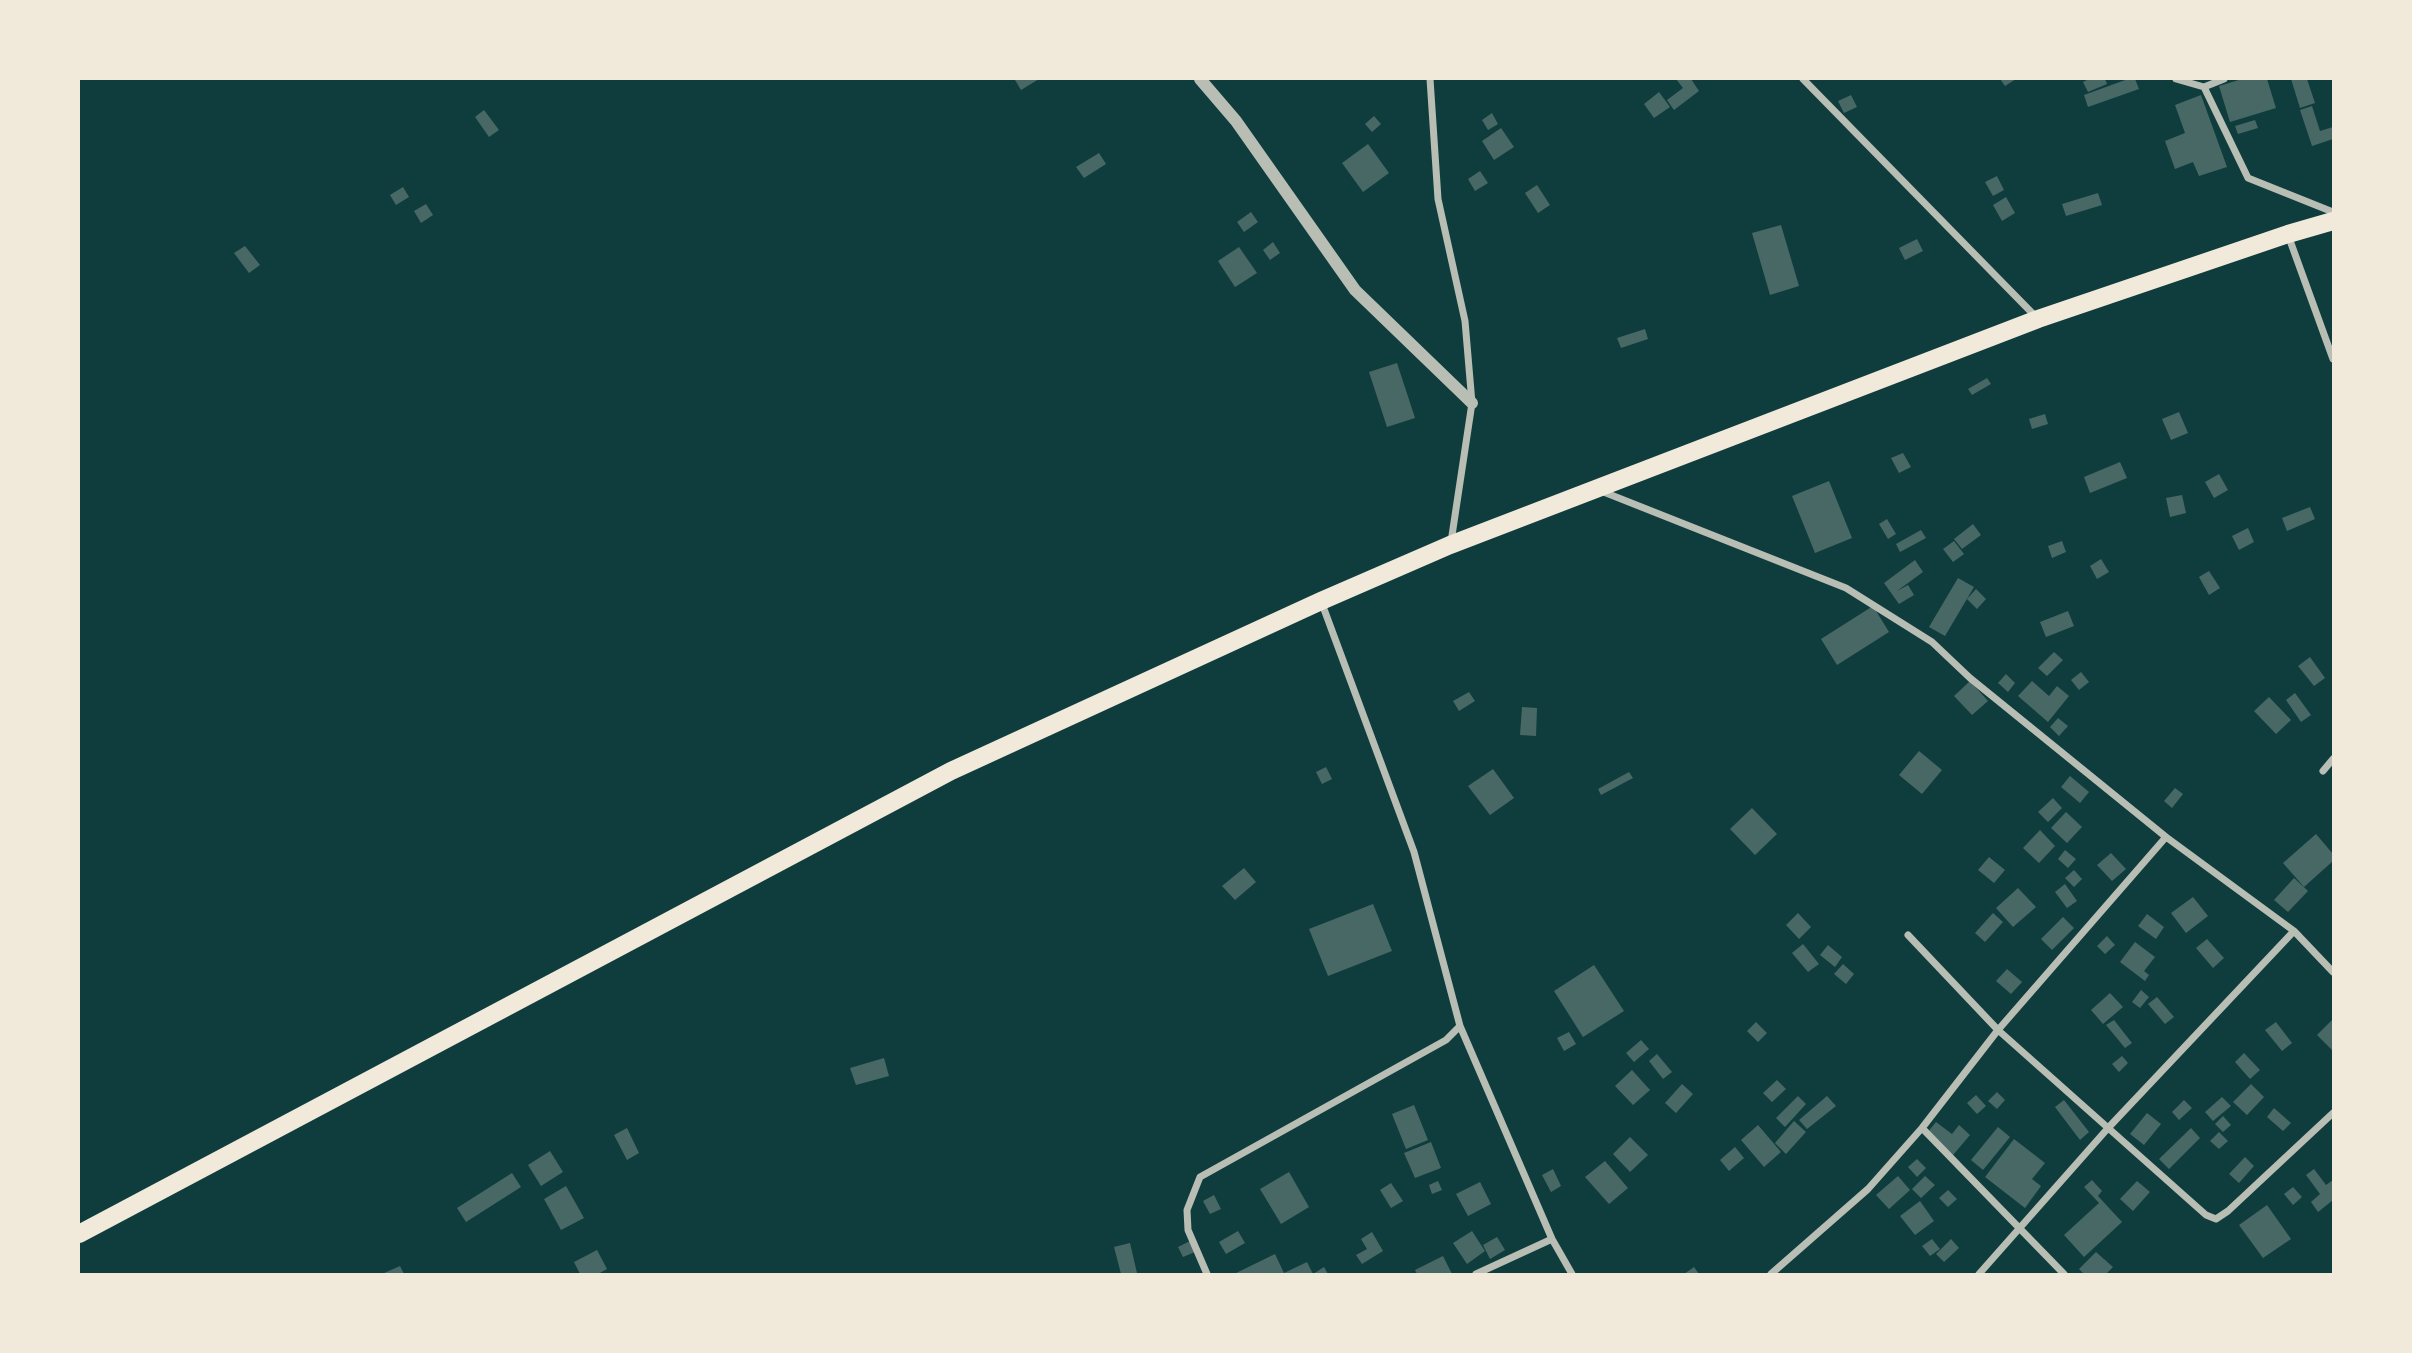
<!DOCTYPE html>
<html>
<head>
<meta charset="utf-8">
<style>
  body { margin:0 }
  #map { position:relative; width:2412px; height:1353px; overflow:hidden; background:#0f3d3e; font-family:Ubuntu,sans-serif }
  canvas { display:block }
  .frame { position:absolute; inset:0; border:80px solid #f1e9da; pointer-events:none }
</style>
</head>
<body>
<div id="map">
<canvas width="2412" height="1353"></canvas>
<div class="frame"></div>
</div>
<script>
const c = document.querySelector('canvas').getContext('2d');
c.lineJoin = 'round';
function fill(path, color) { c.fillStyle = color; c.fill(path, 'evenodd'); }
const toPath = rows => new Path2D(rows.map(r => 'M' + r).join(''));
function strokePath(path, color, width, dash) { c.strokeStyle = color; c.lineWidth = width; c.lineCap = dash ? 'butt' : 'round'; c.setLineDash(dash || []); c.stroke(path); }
fill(toPath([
  [1017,79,1039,79,1021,90,1015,80],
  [1676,79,1691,79,1699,91,1674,110,1667,100,1683,88],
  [2000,79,2016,79,2005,86],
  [2089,79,2105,79,2107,84,2088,92,2083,82],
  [2128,79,2135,79,2139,89,2088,107,2084,95],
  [2242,79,2267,79,2276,108,2230,122,2219,86],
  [2291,79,2307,79,2315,103,2300,108],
  [1659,92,1670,107,1654,118,1644,104],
  [1851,95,1857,107,1844,113,1838,101],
  [2201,95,2227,167,2199,176,2193,162,2175,169,2165,141,2185,133,2175,105],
  [2312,106,2320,131,2333,127,2333,139,2312,146,2300,110],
  [484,110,499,130,489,137,475,117],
  [1492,113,1498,124,1488,130,1482,120],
  [1374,116,1381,124,1372,132,1365,124],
  [2255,120,2258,128,2238,134,2235,126],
  [1501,128,1514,147,1494,160,1482,141],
  [1368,144,1389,173,1363,192,1342,163],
  [1099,153,1106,164,1084,178,1076,167],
  [1480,171,1488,183,1475,191,1468,179],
  [1997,176,2004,190,1993,196,1985,182],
  [1537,185,1550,205,1538,213,1525,193],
  [403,187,409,197,396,205,390,195],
  [2098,193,2102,205,2066,216,2062,204],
  [2006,197,2015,213,2002,221,1993,205],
  [426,204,433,215,421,223,414,211],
  [1251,212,1258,222,1244,232,1237,222],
  [1781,225,1799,286,1770,295,1752,233],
  [1917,239,1923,251,1905,260,1899,248],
  [1273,242,1280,253,1270,260,1263,250],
  [245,246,260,265,249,273,234,253],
  [1239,247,1257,273,1235,287,1218,261],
  [1645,329,1648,339,1621,348,1617,338],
  [1397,363,1415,418,1387,427,1369,372],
  [1987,378,1991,384,1972,395,1968,389],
  [2179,412,2188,433,2171,440,2162,419],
  [2045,414,2048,424,2032,429,2029,419],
  [1903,453,1911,467,1899,473,1891,458],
  [2120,462,2127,478,2090,493,2084,477],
  [2219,474,2228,490,2214,498,2205,482],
  [1829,481,1852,538,1815,553,1792,496],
  [2182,495,2186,513,2170,517,2166,498],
  [2310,507,2315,519,2287,531,2282,518],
  [1887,519,1896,534,1888,539,1879,524],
  [1973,524,1981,535,1962,549,1954,539],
  [2248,528,2254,542,2239,550,2232,536],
  [1921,530,1926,538,1900,552,1896,544],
  [1954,541,1964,554,1953,562,1943,549],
  [2062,541,2066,552,2052,558,2048,546],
  [2101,559,2109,572,2097,579,2090,566],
  [1915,560,1923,572,1897,591,1908,585,1914,595,1899,604,1884,583],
  [2209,571,2220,588,2209,595,2199,577],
  [1958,578,1974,587,1945,636,1929,627],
  [1976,589,1986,599,1977,609,1967,599],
  [1873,606,1889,632,1837,665,1821,639],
  [2068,611,2074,626,2046,637,2040,622],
  [2054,652,2063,660,2047,676,2038,668],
  [2310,657,2325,678,2314,686,2298,666],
  [2081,672,2089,682,2079,690,2071,680],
  [2006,674,2015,683,2008,692,1998,683],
  [1970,681,1988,701,1972,715,1954,696],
  [2032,681,2049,696,2057,686,2069,696,2048,722,2018,696],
  [1469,692,1475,701,1459,711,1453,701],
  [2295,693,2311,715,2301,722,2286,700],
  [2269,697,2291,720,2276,734,2254,711],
  [1522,707,1537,708,1536,736,1520,735],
  [2058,718,2068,726,2059,736,2050,727],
  [1919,751,1942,770,1922,794,1899,775],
  [1326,767,1332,779,1322,784,1316,772],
  [1493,769,1514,798,1490,815,1468,786],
  [1629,772,1633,778,1601,795,1598,789],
  [2070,776,2089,792,2080,803,2061,787],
  [2175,788,2183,794,2172,808,2164,801],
  [2053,798,2062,808,2048,822,2038,812],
  [1752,808,1777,834,1755,855,1730,829],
  [2066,812,2082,827,2067,843,2051,828],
  [2040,830,2055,846,2039,863,2023,848],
  [2316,834,2333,854,2333,861,2304,887,2283,863],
  [2065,850,2076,859,2068,868,2058,859],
  [2111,853,2126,869,2112,881,2097,865],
  [1989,857,2005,870,1994,883,1978,870],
  [1244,868,1256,882,1235,900,1222,886],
  [2074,870,2082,879,2074,887,2065,878],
  [2294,878,2308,891,2288,912,2274,900],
  [2065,884,2077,901,2067,908,2055,892],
  [2018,888,2036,907,2013,927,1996,908],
  [2193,897,2208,916,2186,933,2171,913],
  [1373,904,1392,951,1328,976,1309,929],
  [1798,913,1811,927,1799,939,1786,925],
  [1993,913,2003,922,1985,942,1975,933],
  [2147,914,2164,927,2156,939,2138,926],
  [2063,917,2074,928,2052,950,2041,939],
  [2107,936,2115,945,2105,954,2097,946],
  [2207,939,2224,958,2213,968,2196,948],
  [2135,942,2155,957,2144,971,2149,975,2145,981,2120,962],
  [1803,944,1819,964,1808,972,1792,953],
  [1828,945,1842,957,1835,967,1820,955],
  [1843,964,1854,974,1846,984,1834,974],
  [1594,965,1624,1011,1583,1037,1554,991],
  [2007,969,2022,982,2011,994,1996,981],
  [2141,990,2149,997,2140,1008,2132,1002],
  [2110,993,2123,1007,2103,1024,2091,1010],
  [2157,997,2174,1017,2165,1024,2148,1004],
  [2333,1019,2333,1051,2317,1035],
  [2114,1020,2132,1043,2125,1048,2106,1025],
  [1756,1022,1767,1033,1758,1042,1747,1031],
  [2276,1022,2292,1043,2282,1051,2265,1030],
  [1569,1032,1576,1044,1564,1051,1557,1038],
  [1641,1040,1649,1049,1634,1062,1626,1053],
  [2244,1053,2260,1070,2250,1079,2235,1062],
  [1657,1054,1672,1072,1663,1079,1649,1061],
  [2122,1056,2128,1063,2119,1072,2112,1064],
  [884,1058,889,1076,856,1085,850,1068],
  [1632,1070,1650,1090,1633,1105,1615,1086],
  [1777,1080,1786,1089,1772,1102,1763,1093],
  [1682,1084,1693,1094,1676,1113,1665,1103],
  [2251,1084,2264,1097,2247,1115,2233,1102],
  [1997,1092,2005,1100,1997,1109,1988,1101],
  [1976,1095,1986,1106,1977,1114,1967,1103],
  [1798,1096,1806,1104,1785,1127,1776,1118],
  [1827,1096,1836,1106,1807,1129,1799,1120],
  [2222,1097,2231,1106,2213,1121,2205,1112],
  [2064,1100,2089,1132,2080,1140,2055,1107],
  [2184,1100,2192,1108,2179,1120,2172,1112],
  [1414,1105,1428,1140,1406,1149,1392,1114],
  [2274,1108,2291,1123,2283,1131,2267,1117],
  [2147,1113,2161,1124,2144,1145,2130,1134],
  [2223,1116,2231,1125,2223,1132,2215,1124],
  [1794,1121,1806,1132,1786,1154,1775,1143],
  [1936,1122,1952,1134,1959,1125,1970,1135,1953,1155,1927,1133],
  [1758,1125,1781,1152,1764,1167,1741,1140],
  [1998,1127,2010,1137,1983,1170,1971,1160],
  [627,1128,639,1153,627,1160,614,1135],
  [2191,1128,2200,1138,2169,1169,2159,1159],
  [2219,1132,2228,1141,2219,1149,2210,1141],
  [1630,1137,1648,1155,1630,1172,1613,1154],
  [2014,1139,2045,1163,2032,1179,2041,1186,2025,1208,1985,1177],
  [1431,1142,1441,1168,1415,1178,1404,1153],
  [1735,1147,1744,1158,1729,1171,1720,1160],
  [550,1151,563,1172,541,1186,528,1165],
  [2245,1157,2254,1166,2239,1183,2229,1174],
  [1917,1159,1926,1168,1917,1177,1908,1167],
  [1605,1161,1628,1188,1609,1204,1585,1177],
  [1553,1169,1561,1186,1551,1192,1542,1175],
  [2314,1169,2326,1185,2333,1180,2333,1200,2318,1212,2311,1202,2320,1194,2306,1175],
  [1289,1172,1309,1207,1281,1224,1260,1189],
  [512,1173,521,1187,466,1222,457,1208],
  [1898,1176,1910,1190,1889,1209,1876,1195],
  [1925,1176,1935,1185,1921,1198,1912,1189],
  [2092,1180,2102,1191,2098,1196,2122,1222,2084,1257,2064,1235,2099,1203,2084,1187],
  [1438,1181,1442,1190,1432,1194,1429,1185],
  [2137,1181,2150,1192,2133,1211,2120,1199],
  [1480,1182,1491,1204,1468,1216,1456,1194],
  [1391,1183,1403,1201,1391,1208,1380,1190],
  [566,1186,584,1218,561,1230,544,1199],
  [2293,1187,2302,1197,2293,1205,2284,1194],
  [1948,1190,1957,1199,1948,1207,1939,1198],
  [1214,1195,1221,1209,1210,1214,1203,1201],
  [1920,1201,1934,1221,1915,1235,1900,1216],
  [2267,1205,2291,1239,2263,1258,2239,1225],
  [1238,1231,1245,1243,1226,1254,1219,1242],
  [1472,1231,1485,1251,1467,1264,1453,1243],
  [1372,1232,1383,1251,1362,1264,1356,1255,1367,1249,1361,1239],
  [1497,1237,1505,1250,1490,1259,1483,1245],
  [1932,1239,1940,1249,1930,1256,1922,1246],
  [1951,1239,1959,1248,1944,1262,1936,1254],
  [1190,1241,1195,1252,1183,1257,1178,1247],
  [1130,1243,1137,1273,1121,1274,1114,1247],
  [597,1250,607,1269,598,1274,580,1274,574,1262],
  [2096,1252,2113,1267,2106,1274,2084,1274,2079,1269],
  [1275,1254,1284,1273,1307,1262,1313,1274,1324,1267,1328,1274,1234,1274],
  [1443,1256,1452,1274,1417,1274,1415,1270],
  [400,1266,404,1274,382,1274],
  [1694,1267,1699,1274,1684,1274]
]), '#486865');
strokePath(toPath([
  [1430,79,1438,199,1465,321,1472,403,1451,542],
  [1803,79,2038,319],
  [2176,79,2204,87,2248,178,2333,212],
  [2204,87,2224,79],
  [2288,235,2333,359],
  [1601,491,1846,588,1932,642,1970,678,2166,837,2294,931,2333,972],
  [2323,771,2333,759],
  [1908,935,1998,1030,2206,1215,2216,1219,2228,1211,2333,1113],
  [1460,1026,1552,1239,1572,1274],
  [1922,1128,2064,1274],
  [1207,1274,1188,1230,1187,1210,1200,1177,1446,1040,1460,1026,1414,852,1321,601],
  [1476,1274,1552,1239],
  [1771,1274,1868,1189,1922,1128,1998,1030,2166,837],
  [1979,1274,2109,1127,2294,931]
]), '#b8beb3', 7);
strokePath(toPath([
  [1200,79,1236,121,1355,290,1472,403]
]), '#b8beb3', 12);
strokePath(toPath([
  [79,1234,951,771,1321,601,1450,545,2038,319,2288,234,2333,221]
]), '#f1e9da', 18);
</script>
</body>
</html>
